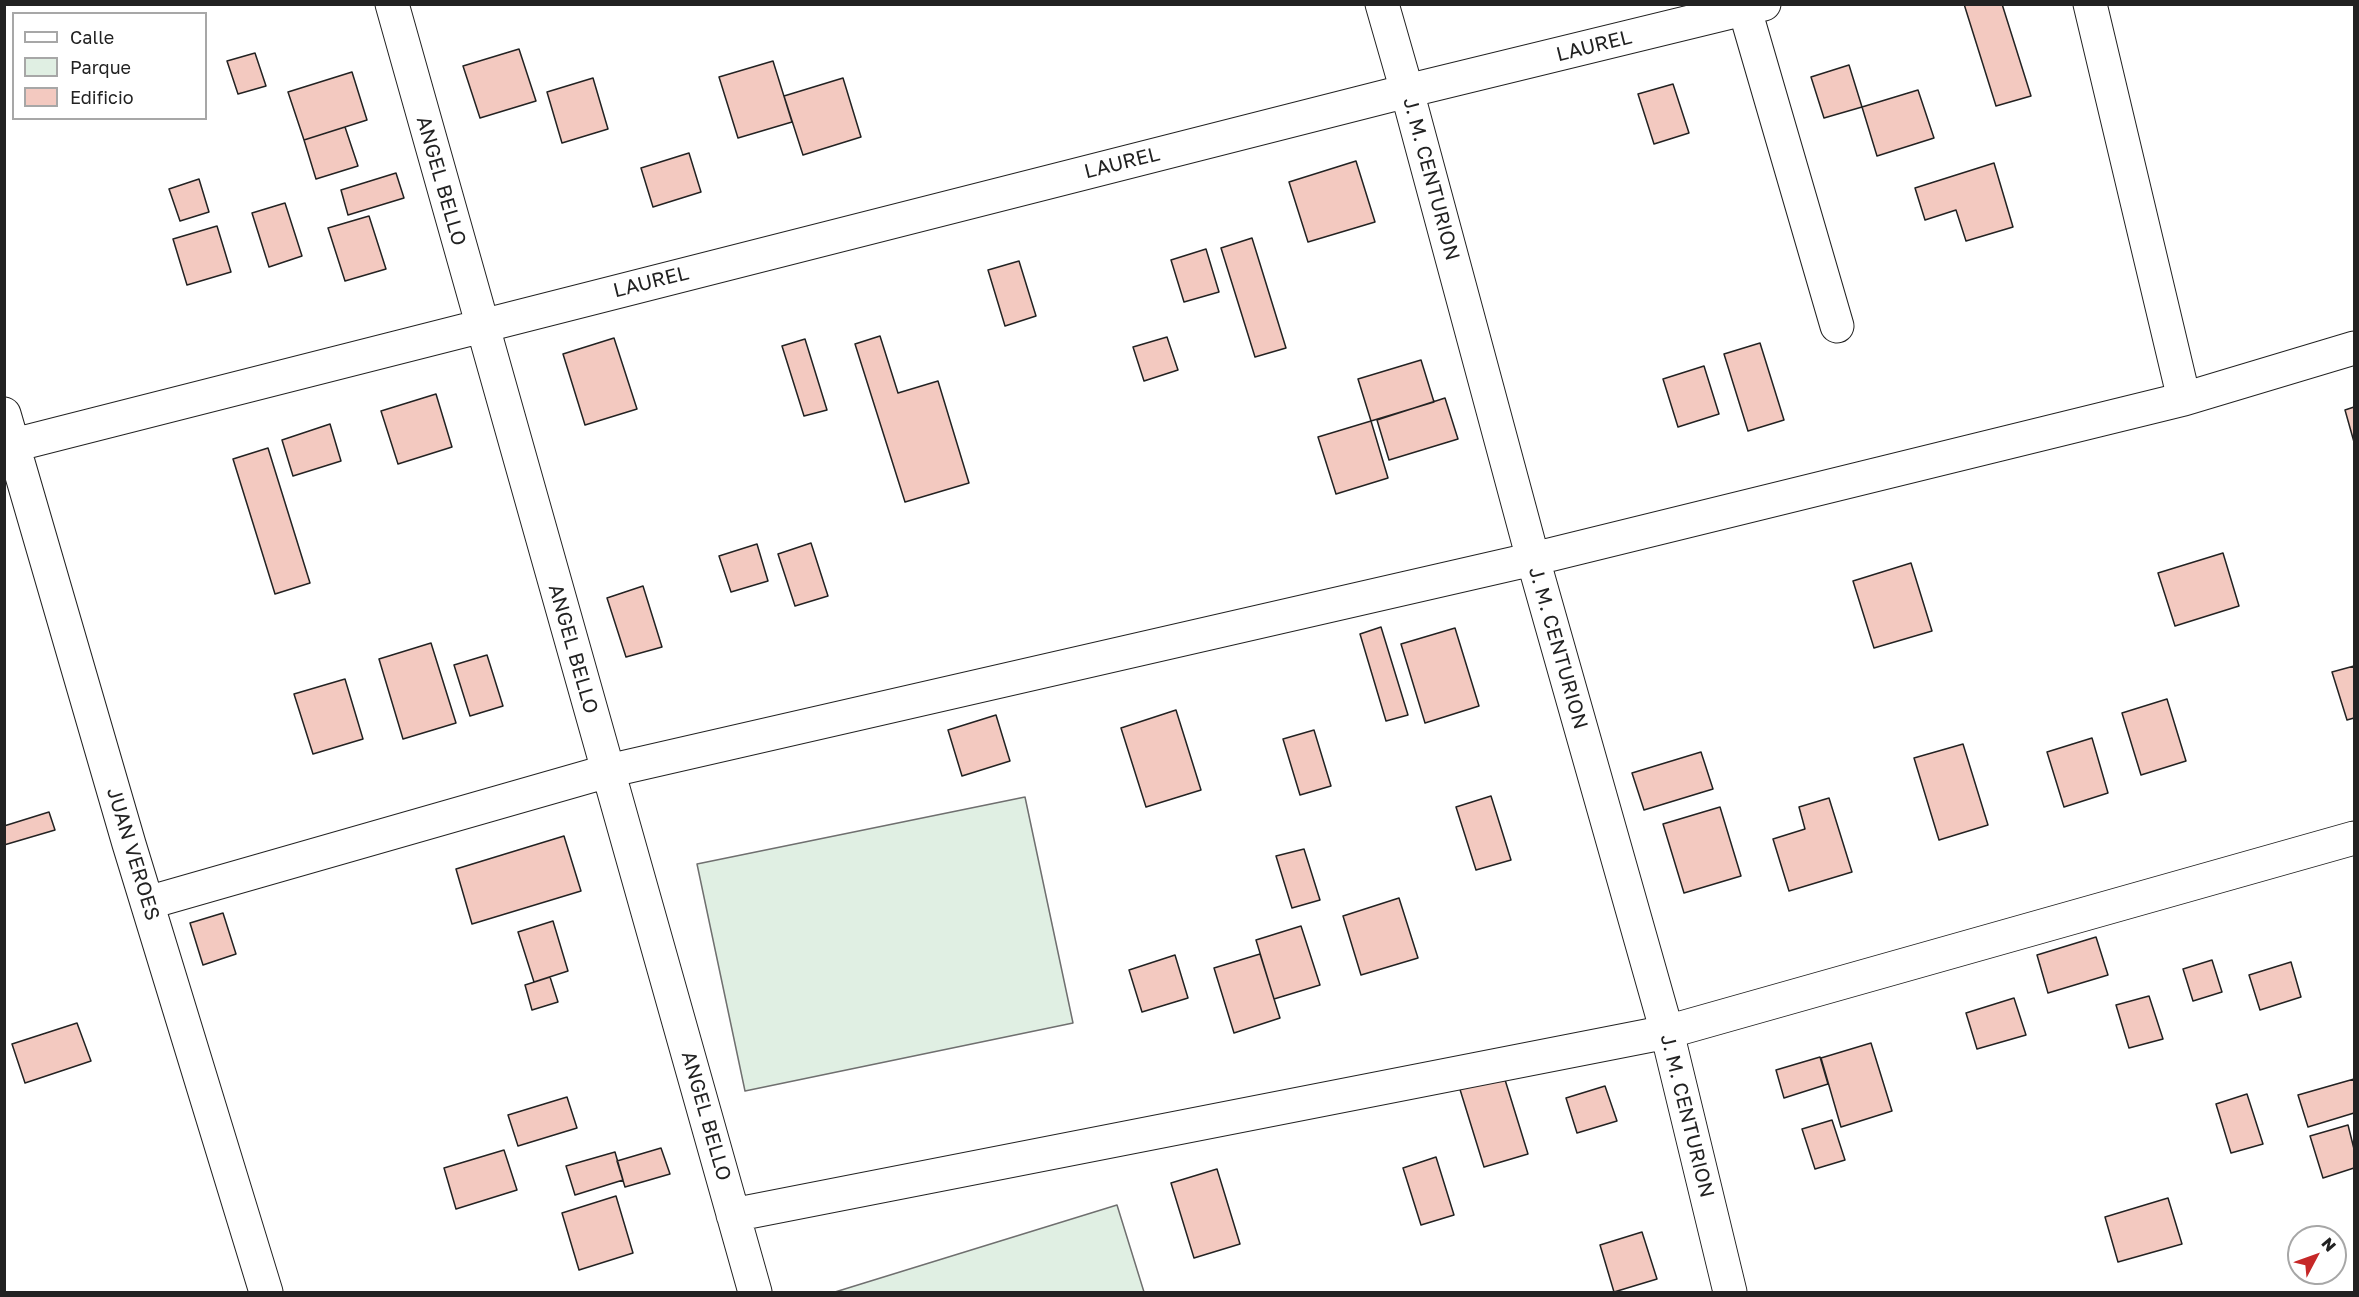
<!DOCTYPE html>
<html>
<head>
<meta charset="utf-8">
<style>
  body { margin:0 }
  #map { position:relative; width:2359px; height:1297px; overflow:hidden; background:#fff; font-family:"Golos Text",sans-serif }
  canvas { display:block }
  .frame { position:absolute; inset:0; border:6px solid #222; pointer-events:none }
  .legend { position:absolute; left:12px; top:12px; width:195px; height:108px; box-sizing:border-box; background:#fff; border:2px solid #a7a7a7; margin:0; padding:8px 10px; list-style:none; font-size:18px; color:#222 }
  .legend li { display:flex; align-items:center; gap:12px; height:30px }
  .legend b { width:30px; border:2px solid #a7a7a7 }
  .north { position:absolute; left:2287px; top:1225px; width:60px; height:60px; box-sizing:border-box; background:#fff; border:2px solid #a7a7a7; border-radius:50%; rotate:49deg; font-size:16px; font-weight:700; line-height:24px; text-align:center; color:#222 }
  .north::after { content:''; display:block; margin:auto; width:21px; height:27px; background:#c62828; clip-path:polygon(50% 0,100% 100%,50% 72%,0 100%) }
</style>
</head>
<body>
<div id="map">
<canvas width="2359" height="1297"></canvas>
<div class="frame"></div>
<ul class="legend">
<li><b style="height:8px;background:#fff"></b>Calle</li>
<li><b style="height:16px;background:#e0efe3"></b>Parque</li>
<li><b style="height:16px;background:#f3c9c0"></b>Edificio</li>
</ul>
<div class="north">N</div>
</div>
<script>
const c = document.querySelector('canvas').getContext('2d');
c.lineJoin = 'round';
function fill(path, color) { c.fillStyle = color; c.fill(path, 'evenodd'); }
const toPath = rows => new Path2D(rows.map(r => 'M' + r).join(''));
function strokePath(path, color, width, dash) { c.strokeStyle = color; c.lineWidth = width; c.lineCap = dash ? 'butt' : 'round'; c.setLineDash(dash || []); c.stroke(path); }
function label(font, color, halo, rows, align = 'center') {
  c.font = font + ' "Golos Text",sans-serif'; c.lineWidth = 4.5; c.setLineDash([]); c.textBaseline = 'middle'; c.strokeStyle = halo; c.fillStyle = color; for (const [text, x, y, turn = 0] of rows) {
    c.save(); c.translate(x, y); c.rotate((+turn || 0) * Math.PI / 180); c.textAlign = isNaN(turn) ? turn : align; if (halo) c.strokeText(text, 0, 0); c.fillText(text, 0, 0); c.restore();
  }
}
const green = toPath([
  [1025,797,1073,1023,745,1091,697,864,1025,797],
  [1117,1205,1144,1292,835,1292,1117,1205]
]);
fill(green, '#e0efe3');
strokePath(green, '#6f6f6f', 1.5);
const building = toPath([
  [1964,4,2002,4,2031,96,1996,106,1964,4],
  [519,49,536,101,480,118,463,66,519,49],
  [255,53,266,86,238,94,227,61,255,53],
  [773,61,792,122,738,138,719,77,773,61],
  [1849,65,1862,107,1824,118,1811,77,1849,65],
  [352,72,367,120,304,140,288,92,352,72],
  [593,78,608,129,562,143,547,92,593,78],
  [843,78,861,137,803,155,784,96,843,78],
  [1673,84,1689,133,1654,144,1638,94,1673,84],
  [1918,90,1934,138,1877,156,1862,107,1918,90],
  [345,127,358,166,316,179,304,140,345,127],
  [689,153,701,192,653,207,641,168,689,153],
  [1356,161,1375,222,1308,242,1289,182,1356,161],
  [1994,163,2013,227,1966,241,1956,210,1925,220,1915,188,1994,163],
  [396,173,404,198,348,215,341,190,396,173],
  [199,179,209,212,180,221,169,189,199,179],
  [285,203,302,256,269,267,252,213,285,203],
  [369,216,386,269,345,281,328,228,369,216],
  [217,226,231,272,187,285,173,239,217,226],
  [1252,238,1286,348,1255,357,1221,248,1252,238],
  [1206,249,1219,292,1184,302,1171,260,1206,249],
  [1019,261,1036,316,1005,326,988,270,1019,261],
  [880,336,898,393,938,381,969,483,905,502,855,344,880,336],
  [1167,337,1178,370,1144,381,1133,347,1167,337],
  [614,338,637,409,585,425,563,354,614,338],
  [805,339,827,410,804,416,782,346,805,339],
  [1760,343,1784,420,1748,431,1724,354,1760,343],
  [1421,360,1434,402,1371,421,1358,379,1421,360],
  [1704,366,1719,414,1678,427,1663,379,1704,366],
  [436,394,452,447,398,464,381,411,436,394],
  [1445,398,1458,439,1389,460,1377,420,1445,398],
  [2354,407,2354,442,2345,410,2354,407],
  [1371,421,1388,478,1336,494,1318,437,1371,421],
  [330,424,341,461,293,476,282,440,330,424],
  [268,448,310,583,275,594,233,459,268,448],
  [811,543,828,596,795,606,778,554,811,543],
  [757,544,768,581,731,592,719,556,757,544],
  [2223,553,2239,606,2175,626,2158,573,2223,553],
  [1911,563,1932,631,1874,648,1853,581,1911,563],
  [643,586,662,647,626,657,607,598,643,586],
  [1381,627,1408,715,1386,721,1360,634,1381,627],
  [1455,628,1479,706,1425,723,1401,644,1455,628],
  [431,643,456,723,403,739,379,659,431,643],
  [487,655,503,706,470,716,454,665,487,655],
  [2354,666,2354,718,2347,720,2332,672,2354,666],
  [345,679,363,739,313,754,294,694,345,679],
  [2167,699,2186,761,2141,775,2122,713,2167,699],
  [1176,710,1201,790,1146,807,1121,728,1176,710],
  [996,715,1010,761,962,776,948,730,996,715],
  [1314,730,1331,786,1300,795,1283,739,1314,730],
  [2092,738,2108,793,2064,807,2047,752,2092,738],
  [1963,744,1988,825,1939,840,1914,758,1963,744],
  [1701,752,1713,789,1644,810,1632,773,1701,752],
  [1491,796,1511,860,1476,870,1456,807,1491,796],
  [1829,798,1852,872,1789,891,1773,839,1805,829,1799,807,1829,798],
  [1720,807,1741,876,1684,893,1663,824,1720,807],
  [49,812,55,830,4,845,4,826,49,812],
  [564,836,581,891,472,924,456,869,564,836],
  [1304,849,1320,900,1292,908,1276,856,1304,849],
  [1399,898,1418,958,1361,975,1343,916,1399,898],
  [223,913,236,954,203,965,190,923,223,913],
  [553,921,568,971,534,982,518,932,553,921],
  [1301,926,1320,985,1274,999,1256,940,1301,926],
  [2096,937,2108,975,2048,993,2037,955,2096,937],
  [1260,954,1280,1018,1234,1033,1214,968,1260,954],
  [1175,955,1188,998,1142,1012,1129,970,1175,955],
  [2212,960,2222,992,2193,1001,2183,969,2212,960],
  [2291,962,2301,997,2260,1010,2249,975,2291,962],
  [550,977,558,1002,532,1010,525,985,550,977],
  [2149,996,2163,1039,2129,1048,2116,1005,2149,996],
  [2014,998,2026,1035,1977,1049,1966,1013,2014,998],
  [77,1023,91,1061,25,1083,12,1044,77,1023],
  [1871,1043,1892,1111,1841,1127,1821,1058,1871,1043],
  [1820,1057,1828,1084,1784,1098,1776,1070,1820,1057],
  [1502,1070,1528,1154,1484,1167,1458,1083,1502,1070],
  [2354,1079,2354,1113,2308,1127,2298,1095,2354,1079],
  [1605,1086,1617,1121,1577,1133,1566,1098,1605,1086],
  [2247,1094,2263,1144,2231,1153,2216,1104,2247,1094],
  [567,1097,577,1128,518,1146,508,1115,567,1097],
  [1832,1120,1845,1160,1815,1169,1802,1129,1832,1120],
  [2348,1125,2354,1149,2354,1168,2323,1178,2310,1136,2348,1125],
  [661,1148,670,1174,625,1187,617,1161,661,1148],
  [504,1150,517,1190,456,1209,444,1168,504,1150],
  [615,1152,623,1180,575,1195,566,1166,615,1152],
  [1436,1157,1454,1215,1421,1225,1403,1168,1436,1157],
  [1217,1169,1240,1244,1194,1258,1171,1183,1217,1169],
  [616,1196,633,1253,579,1270,562,1213,616,1196],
  [2168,1198,2182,1244,2118,1262,2105,1217,2168,1198],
  [1642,1232,1657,1279,1614,1292,1600,1245,1642,1232]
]);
fill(building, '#f3c9c0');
strokePath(building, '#222', 1.5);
const street = toPath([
  [392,4,755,1292],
  [1382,4,1407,91,1533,559,1667,1032,1730,1292],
  [2090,4,2184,399],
  [1745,10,1837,326],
  [4,414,129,844,266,1292],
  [14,445,1407,91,1764,4],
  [147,903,608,771,1533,559,2184,399,2354,348],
  [733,1215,1667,1032,2354,838]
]);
strokePath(street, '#222', 35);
strokePath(street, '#fff', 33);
label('20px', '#222', '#fff', [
  ["LAUREL",1594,46,-14],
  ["LAUREL",1122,163,-14],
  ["J. M. CENTURION",1431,179,75],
  ["ANGEL BELLO",441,181,74],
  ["LAUREL",651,282,-14],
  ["J. M. CENTURION",1558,648,74],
  ["ANGEL BELLO",573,649,74],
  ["JUAN VEROES",133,854,73],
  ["ANGEL BELLO",706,1116,74],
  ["J. M. CENTURION",1687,1116,76]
]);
</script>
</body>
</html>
